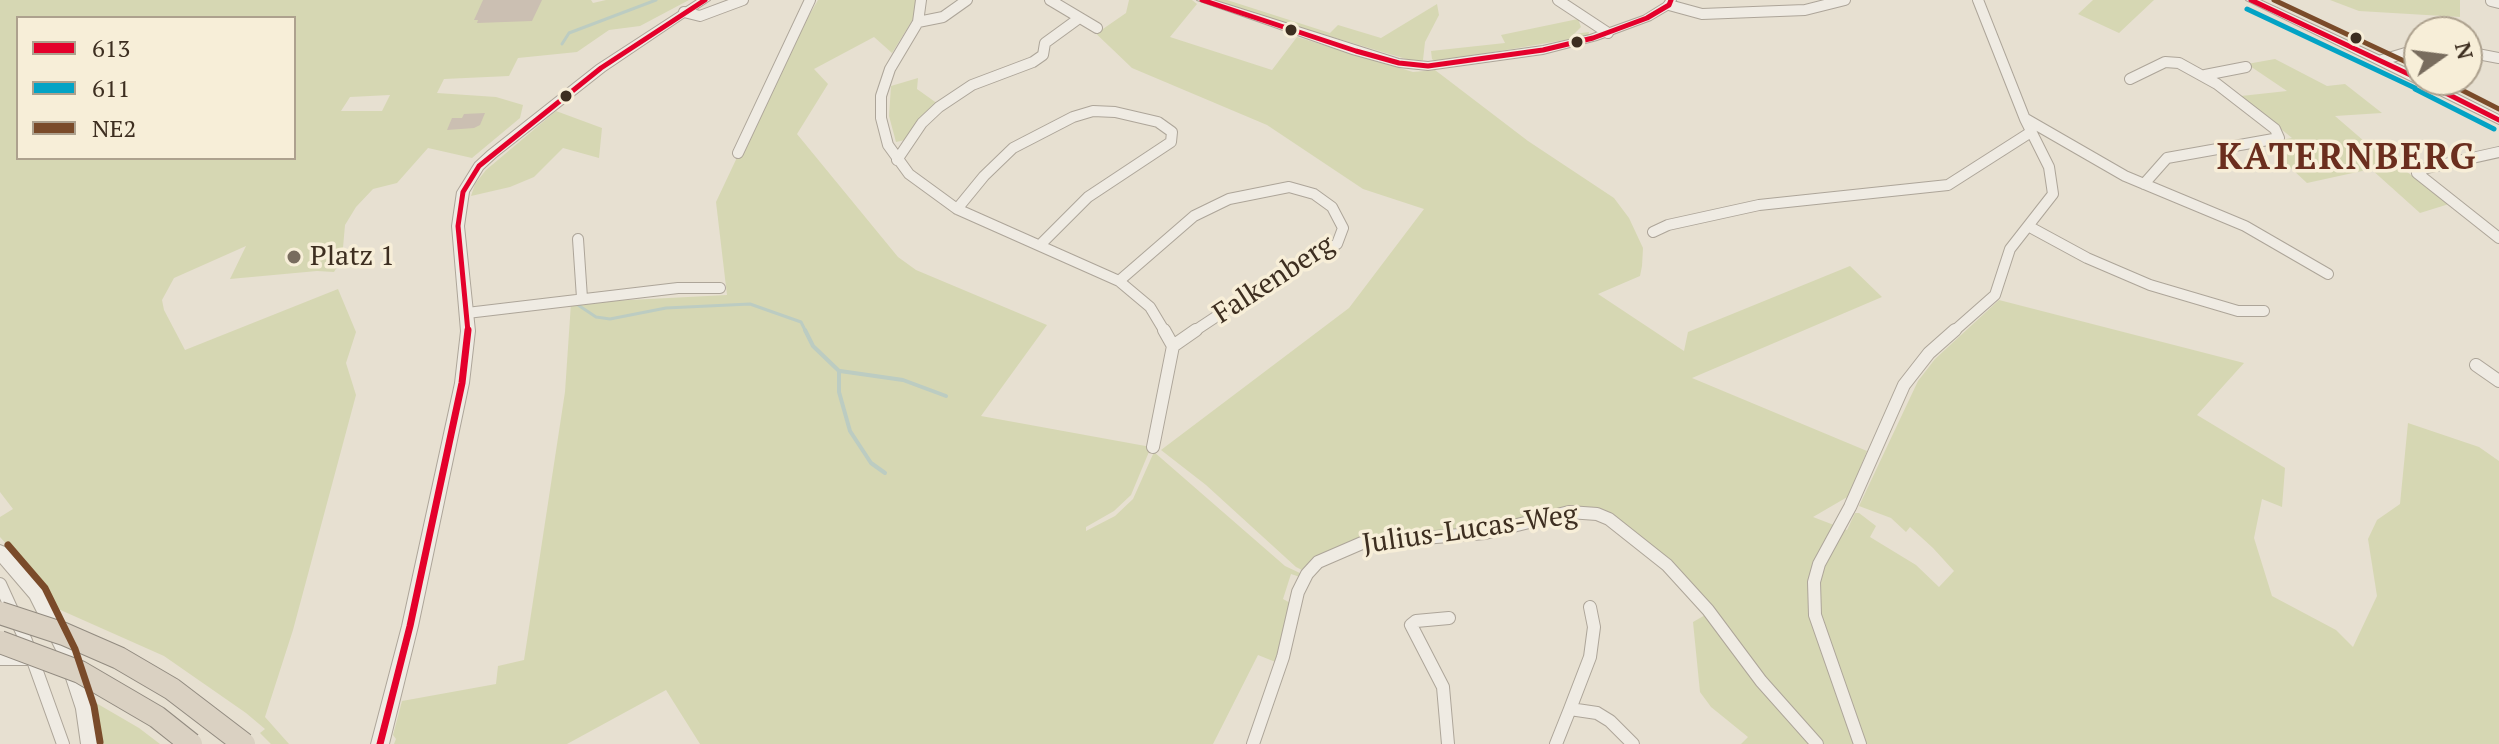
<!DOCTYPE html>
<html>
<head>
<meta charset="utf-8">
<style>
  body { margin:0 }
  #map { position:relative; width:2499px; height:744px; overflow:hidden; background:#e7e0d1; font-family:"PT Serif",serif }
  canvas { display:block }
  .legend { position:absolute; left:16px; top:16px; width:280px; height:144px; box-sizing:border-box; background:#f7eed8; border:2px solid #ada18e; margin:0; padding:10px 14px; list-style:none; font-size:24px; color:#3d2e20 }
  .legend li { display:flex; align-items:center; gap:16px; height:40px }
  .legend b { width:40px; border:2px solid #ada18e }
  .north { position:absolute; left:2403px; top:16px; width:80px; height:80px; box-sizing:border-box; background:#f7eed8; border:2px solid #ada18e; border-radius:50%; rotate:76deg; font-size:22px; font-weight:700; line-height:32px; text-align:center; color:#3d2e20 }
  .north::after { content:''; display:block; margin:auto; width:28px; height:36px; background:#786c5e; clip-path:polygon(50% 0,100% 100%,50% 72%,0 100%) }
</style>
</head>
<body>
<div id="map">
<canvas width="2499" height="744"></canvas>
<ul class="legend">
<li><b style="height:10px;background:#e4002b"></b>613</li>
<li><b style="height:10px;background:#03a3c5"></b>611</li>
<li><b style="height:10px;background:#7a4b2a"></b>NE2</li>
</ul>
<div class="north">N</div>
</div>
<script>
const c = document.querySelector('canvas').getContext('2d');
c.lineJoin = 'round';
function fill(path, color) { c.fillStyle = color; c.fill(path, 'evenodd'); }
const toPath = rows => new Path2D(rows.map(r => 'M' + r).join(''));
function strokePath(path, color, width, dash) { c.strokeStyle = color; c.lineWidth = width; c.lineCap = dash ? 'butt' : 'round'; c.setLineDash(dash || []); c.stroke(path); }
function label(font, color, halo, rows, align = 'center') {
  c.font = font + ' "PT Serif",serif'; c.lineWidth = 7; c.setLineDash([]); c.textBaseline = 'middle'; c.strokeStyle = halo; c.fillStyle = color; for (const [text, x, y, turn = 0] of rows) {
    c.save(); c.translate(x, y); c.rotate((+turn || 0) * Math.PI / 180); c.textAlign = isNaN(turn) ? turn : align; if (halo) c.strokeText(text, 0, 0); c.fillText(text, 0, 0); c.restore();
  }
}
fill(toPath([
  [0,0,591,0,593,3,606,0,689,0,640,26,609,30,577,52,518,58,509,76,444,79,437,93,496,97,523,105,520,118,472,158,428,148,397,183,373,189,356,207,345,225,342,259,334,272,317,271,230,279,246,246,174,278,162,300,164,310,185,350,338,289,356,332,346,363,356,395,293,630,265,717,289,744,271,744,260,733,265,729,246,713,164,656,56,608,27,567,0,537,0,517,13,509,0,492],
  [18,18,294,18,294,158,18,158],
  [390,95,382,111,341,111,350,97],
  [818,0,915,0,915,16,892,53,874,37,814,69,828,84,797,134,898,257,916,270,1047,325,981,416,1151,447,1131,495,1114,511,1086,527,1086,531,1115,516,1133,499,1154,452,1285,566,1302,574,1300,577,1291,574,1283,599,1294,605,1278,663,1258,655,1213,744,700,744,666,690,567,744,394,744,396,739,393,735,402,701,496,684,498,666,524,660,565,392,571,303,727,295,716,202,782,62],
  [1129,0,1192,0,1197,4,1170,37,1272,70,1297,37,1413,72,1435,70,1528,141,1614,198,1629,218,1643,248,1642,266,1640,276,1598,294,1684,351,1688,332,1850,266,1882,297,1692,378,1867,451,1849,496,1813,517,1847,530,1855,513,1859,513,1876,526,1870,537,1916,565,1939,587,1954,571,1933,548,1910,527,1906,532,1891,518,1859,506,1918,381,1935,359,1999,300,2244,363,2197,415,2285,468,2282,507,2262,499,2254,538,2272,596,2336,630,2353,647,2377,596,2368,539,2377,520,2400,504,2408,423,2479,447,2499,461,2499,744,1741,744,1748,737,1711,707,1700,692,1693,622,1714,610,1674,564,1617,520,1562,508,1507,524,1447,533,1403,531,1402,535,1349,542,1304,571,1296,567,1206,485,1161,450,1349,308,1424,209,1363,189,1267,125,1132,68,1087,25,1100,31,1126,13],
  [1207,0,1227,0,1330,33,1338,25,1381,38,1437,4,1439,15,1425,42,1423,60,1413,61],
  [2093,0,2154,0,2119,33,2078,14],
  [2330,0,2460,0,2460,17,2359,11],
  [1578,19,1581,27,1574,34,1589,32,1588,36,1436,62,1432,59,1431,51,1505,43,1501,35],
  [2275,59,2327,86,2345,84,2382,113,2335,116,2386,160,2398,157,2404,162,2398,165,2449,204,2420,213,2371,169,2307,183,2264,143,2292,138,2241,96,2287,91,2247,64],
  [918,78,917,89,938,104,905,140,896,142,889,116,891,86],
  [556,111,602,128,599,158,563,148,534,177,510,187,471,196,475,184,486,170],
  [84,696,139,728,160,744,101,744]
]), '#d6d7b3');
strokePath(toPath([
  [562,44,569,33,656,0],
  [578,305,596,317,610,319,666,308,750,304,801,322,806,332]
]), '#bcccc2', 3);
strokePath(toPath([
  [805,330,813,346,839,371,839,392,850,431,871,463,885,473],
  [840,371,903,380,946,396]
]), '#bcccc2', 4);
fill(toPath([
  [483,0,542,0,532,21,477,23,478,20,474,20],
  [485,113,480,125,474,128,447,130,452,118,462,118,464,114]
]), '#cbbfb2');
const minorFar1 = toPath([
  [921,0,918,22,890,69,881,96,881,118,888,145,909,174,957,209,1119,281,1150,307,1165,332],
  [1050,0,1097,28],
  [1558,0,1608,33],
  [2491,1,2499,3],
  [1669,5,1702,14,1805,10,1845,0],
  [684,12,700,16,743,0],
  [918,22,943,17,967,0],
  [2467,52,2499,58],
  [2382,60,2419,49],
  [2205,75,2246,67],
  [2130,79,2165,62,2179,63,2217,84,2275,129,2279,138,2167,158,2144,184],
  [2026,119,2125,176,2245,226,2328,274],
  [2499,152,2418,170,2417,173,2499,238],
  [738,153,810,0],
  [897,160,922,123,939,107,972,85,1033,62,1043,55,1045,43,1078,19],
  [957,209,984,176,1013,148,1073,117,1093,111,1115,112,1158,122,1172,132,1171,142,1088,197,1040,245],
  [2028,226,2087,258,2150,285,2238,311,2264,311],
  [1653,232,1668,225,1759,205,1948,185,2031,132],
  [578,239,582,298],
  [1119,281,1194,216,1229,199,1289,187,1314,194,1332,207,1343,228,1337,244,1267,283,1193,332],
  [467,313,678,288,720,288],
  [1953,332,1995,295,2010,249,2053,194,2049,167,2025,119,1978,0]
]);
const minor = toPath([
  [1173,346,1196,330],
  [2476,365,2499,381],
  [1153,447,1173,346,1164,330],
  [0,584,26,641,63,744],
  [0,659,28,659],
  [1570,709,1590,657,1594,627,1590,607],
  [1253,744,1283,657,1298,592,1307,574,1318,562,1362,543,1485,533,1569,512,1597,514,1609,519,1667,565,1708,610,1761,681,1817,744],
  [1448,744,1443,687,1411,625,1416,621,1449,618],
  [1556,744,1570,709,1597,713,1610,721,1633,744],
  [1860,744,1815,615,1814,582,1819,564,1850,507,1904,385,1929,353,1955,330]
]);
const tertiary = toPath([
  [697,0,710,0,605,71,496,157,483,169,469,192,464,226,475,331,469,383,418,626,389,744,371,744,402,626,455,383,461,331,452,226,457,192,475,163,488,151,597,65,697,0],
  [1197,0,1213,0,1399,59,1428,62,1543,46,1590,35,1643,16,1664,3,1666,0,1676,0,1673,7,1651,20,1597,40,1543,54,1428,70,1399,67,1352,54,1197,0],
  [2246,0,2260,0,2419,74,2419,80,2429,80,2499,115,2499,124,2246,0],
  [0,545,5,547,42,588,72,648,92,709,99,744,81,744,76,709,58,654,30,598,0,563,0,545]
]);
strokePath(minorFar1, '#ada599', 12);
strokePath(minor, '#ada599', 14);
strokePath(tertiary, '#ada599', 2);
strokePath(minorFar1, '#efebe3', 10);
strokePath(minor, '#efebe3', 12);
fill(tertiary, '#efebe3');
const motorwayBridge = toPath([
  [0,613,64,634,119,658,172,689,244,744],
  [0,642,80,672,157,717,191,744]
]);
strokePath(motorwayBridge, '#928b80', 24, []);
strokePath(motorwayBridge, '#dad1c2', 22);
strokePath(toPath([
  [1202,0,1356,51,1399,63,1428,66,1543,50,1593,38,1647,18,1669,5,1671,0],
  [2251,0,2419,79],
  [2420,80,2499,120],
  [468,332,458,226,463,192,479,166,601,68,705,0]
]), '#e4002b', 5);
strokePath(toPath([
  [380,744,410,626,462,383,468,330]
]), '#e4002b', 7);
strokePath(toPath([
  [2247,9,2415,88],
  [2415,89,2494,129]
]), '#03a3c5', 5);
strokePath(toPath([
  [2274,0,2419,68],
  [2442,80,2499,109]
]), '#7a4b2a', 5);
strokePath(toPath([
  [8,545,45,588,75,649,94,706,100,742]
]), '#7a4b2a', 7);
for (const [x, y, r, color] of [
  [1291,30,7,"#3d2e20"],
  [2356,38,7,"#3d2e20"],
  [1577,42,7,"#3d2e20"],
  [566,96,7,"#3d2e20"],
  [294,257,8,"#786c5e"]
]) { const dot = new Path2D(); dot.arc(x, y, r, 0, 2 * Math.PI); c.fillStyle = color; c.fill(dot); strokePath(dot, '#f7eed8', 3); }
label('28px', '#3d2e20', '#f7eed8', [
  ["Platz 1",310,257]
], 'left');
label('28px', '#3d2e20', '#f7eed8', [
  ["Falkenberg",1274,280,-33],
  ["Julius-Lucas-Weg",1470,530,-8]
]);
c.letterSpacing = '2px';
label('bold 36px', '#6b2e1e', '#f7eed8', [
  ["KATERNBERG",2347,159]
]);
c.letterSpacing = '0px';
</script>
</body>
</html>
